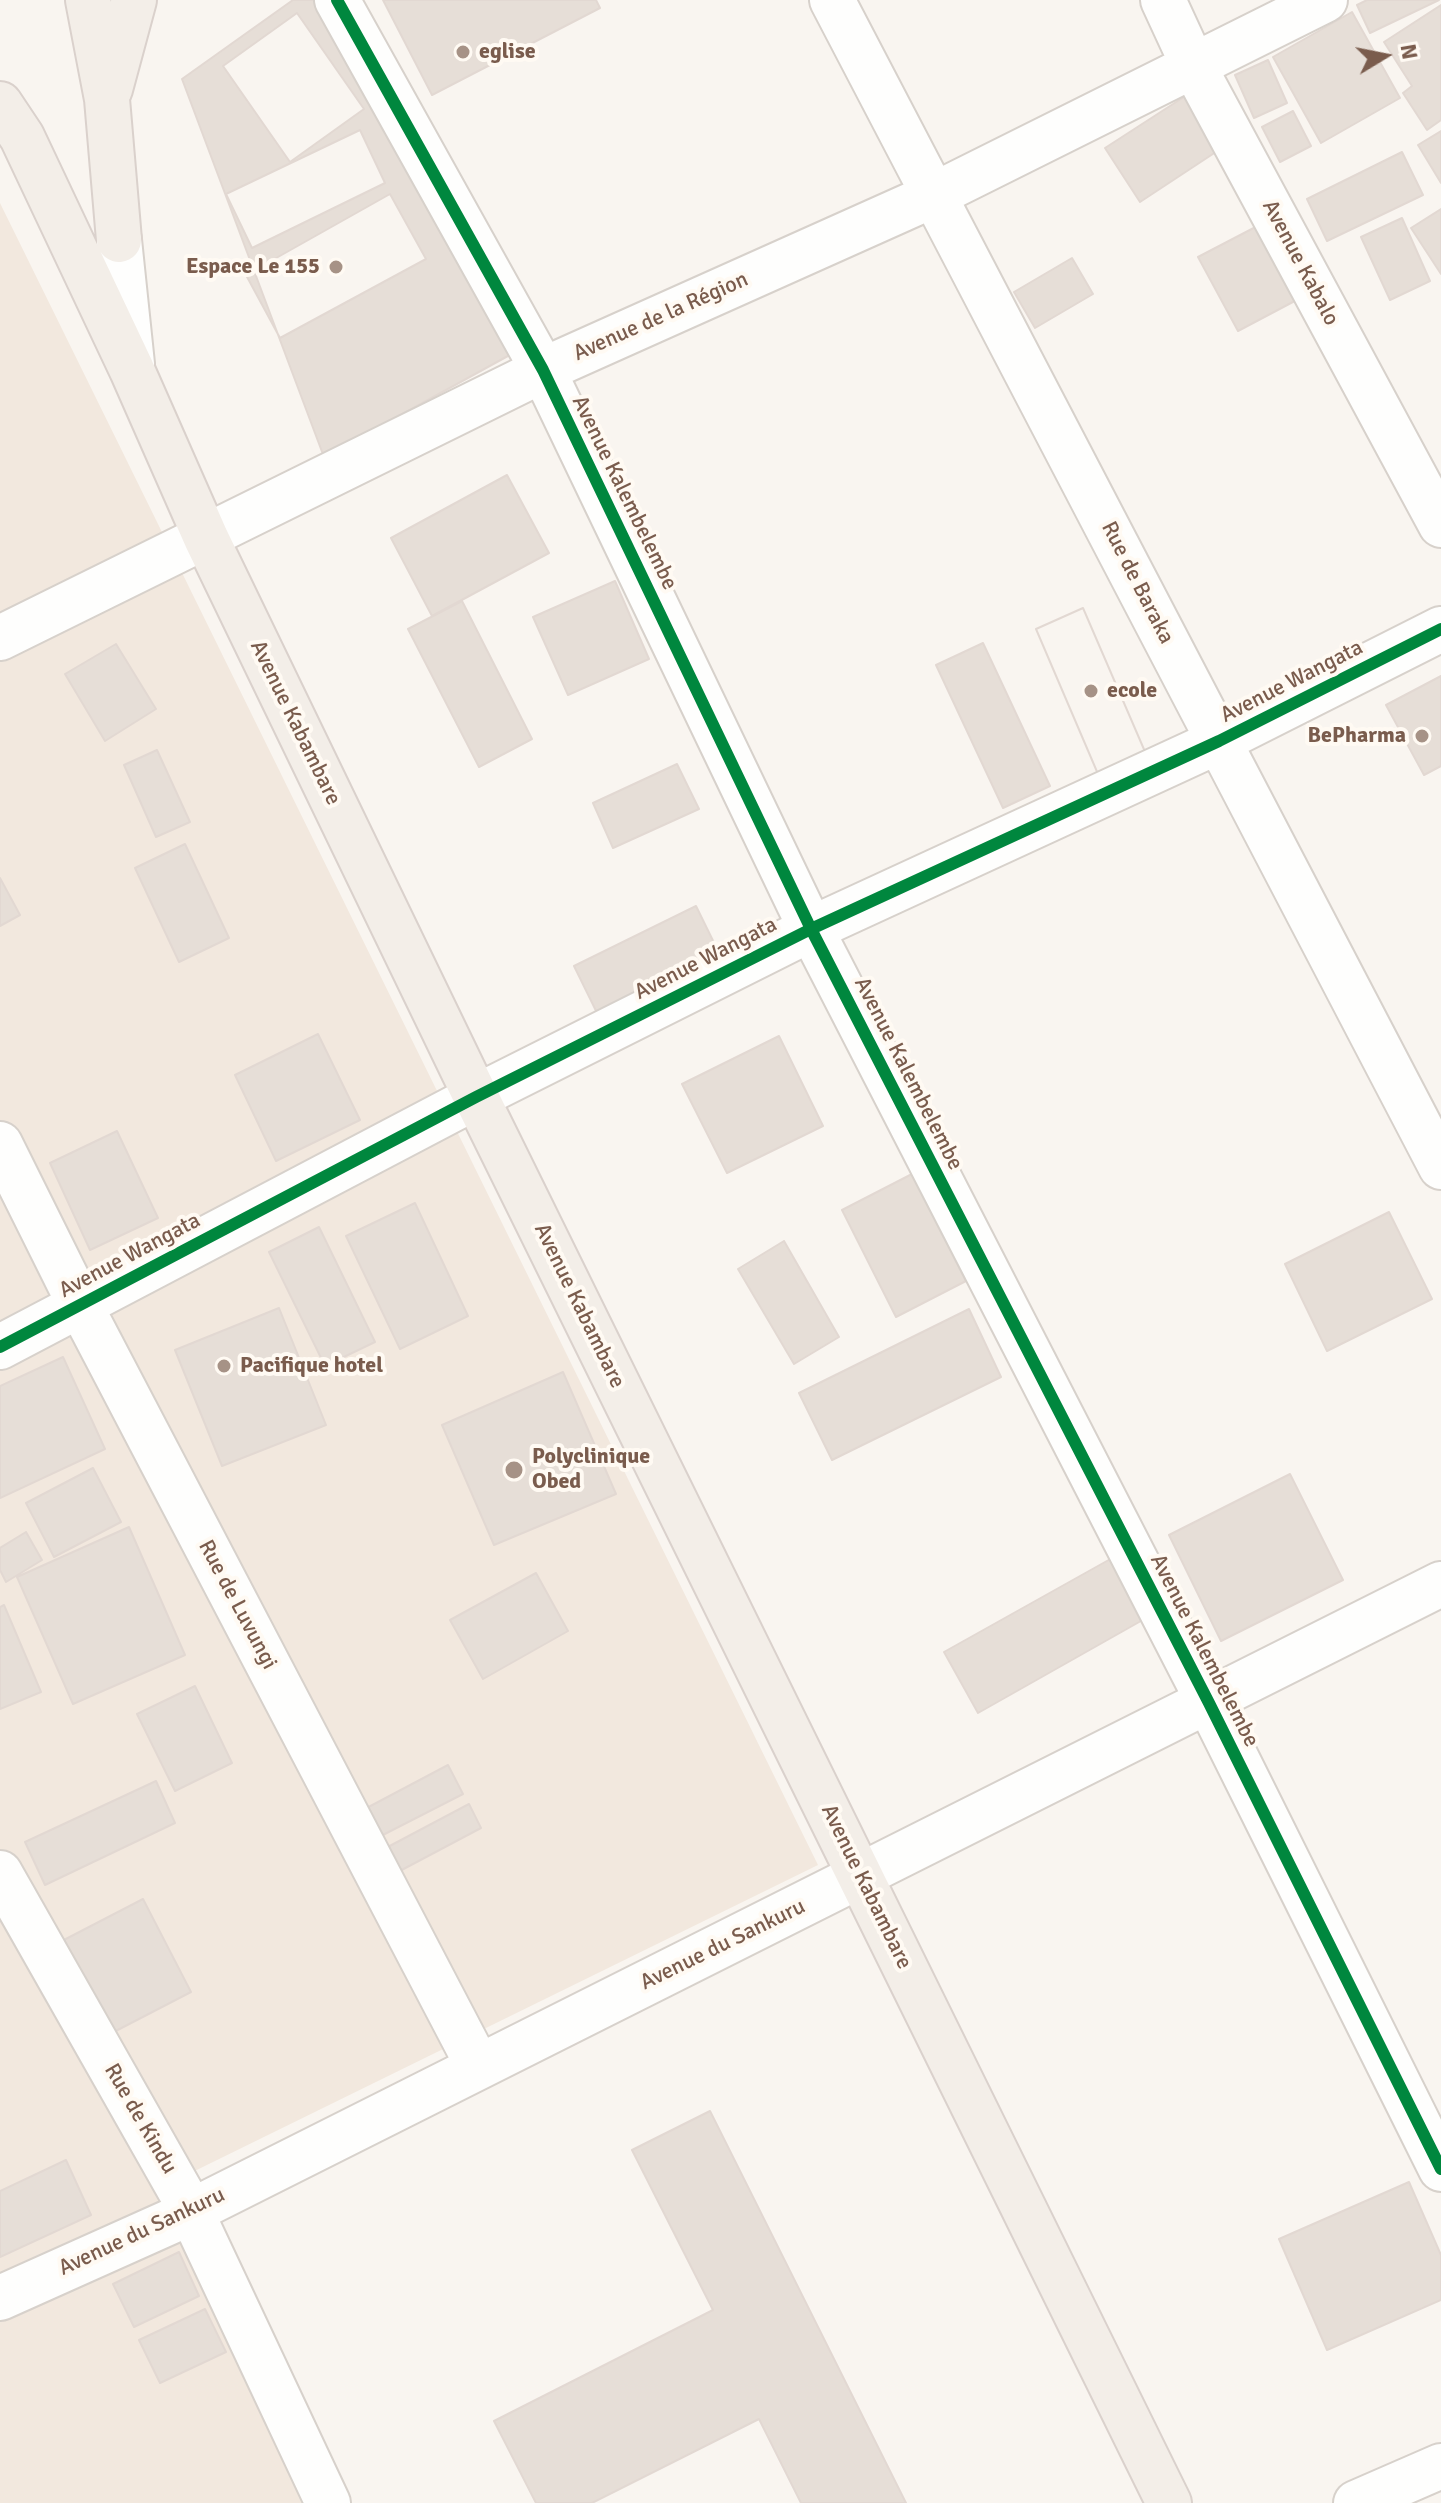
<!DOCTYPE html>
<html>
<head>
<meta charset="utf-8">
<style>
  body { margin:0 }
  #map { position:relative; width:1441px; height:2503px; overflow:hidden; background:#f9f5f0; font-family:Signika,sans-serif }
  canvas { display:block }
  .north { position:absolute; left:1345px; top:16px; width:80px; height:80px; -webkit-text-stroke:6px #fffaf3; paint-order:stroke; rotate:80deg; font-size:22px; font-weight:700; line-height:32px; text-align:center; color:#7a5c4d }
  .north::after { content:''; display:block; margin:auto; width:28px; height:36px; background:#7a5c4d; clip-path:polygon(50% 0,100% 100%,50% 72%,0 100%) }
</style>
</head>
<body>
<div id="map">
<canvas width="1441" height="2503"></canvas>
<div class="north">N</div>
</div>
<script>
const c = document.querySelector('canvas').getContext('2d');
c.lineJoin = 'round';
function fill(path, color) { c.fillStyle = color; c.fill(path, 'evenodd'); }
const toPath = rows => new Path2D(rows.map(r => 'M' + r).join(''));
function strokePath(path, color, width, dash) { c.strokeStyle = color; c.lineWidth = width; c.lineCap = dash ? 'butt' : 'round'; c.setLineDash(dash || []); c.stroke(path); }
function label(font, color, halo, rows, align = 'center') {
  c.font = font + ' Signika,sans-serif'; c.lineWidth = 8; c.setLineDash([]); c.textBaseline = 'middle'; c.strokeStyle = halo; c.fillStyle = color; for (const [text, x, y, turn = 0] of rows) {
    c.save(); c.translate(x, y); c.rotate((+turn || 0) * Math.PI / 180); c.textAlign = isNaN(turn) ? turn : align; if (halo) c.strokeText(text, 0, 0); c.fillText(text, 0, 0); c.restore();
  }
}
fill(toPath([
  [0,203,818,1865,158,2189,311,2503,0,2503]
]), '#f2e8de');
const building = toPath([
  [293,0,314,0,517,351,324,457,182,79,293,0],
  [383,0,596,0,600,8,432,95,383,0],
  [1367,0,1439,0,1370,33,1357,5,1367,0],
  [1441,5,1441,120,1427,130,1403,93,1412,86,1384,42,1441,5],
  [1352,12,1400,98,1321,143,1273,57,1352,12],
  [297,13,364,109,290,162,223,66,297,13],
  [1268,60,1287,103,1254,118,1235,75,1268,60],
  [1190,93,1225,146,1140,202,1105,148,1190,93],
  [1293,111,1311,146,1280,162,1262,127,1293,111],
  [360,130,385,183,252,248,226,194,360,130],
  [1441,131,1441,183,1418,145,1441,131],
  [1402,152,1423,195,1327,241,1307,199,1402,152],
  [390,194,426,259,280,338,246,275,390,194],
  [1441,209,1441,274,1411,228,1441,209],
  [1402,218,1430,281,1390,300,1361,237,1402,218],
  [1269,220,1308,294,1238,331,1198,257,1269,220],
  [1072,258,1093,294,1035,328,1014,292,1072,258],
  [507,475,549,553,432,616,391,538,507,475],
  [615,581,649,659,568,695,533,617,615,581],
  [462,601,532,739,479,767,408,629,462,601],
  [1083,608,1146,754,1098,774,1036,629,1083,608],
  [1083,608,1146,754,1098,774,1036,629,1083,608],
  [983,643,1050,786,1003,808,936,665,983,643],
  [116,644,156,709,105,741,65,674,116,644],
  [1441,676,1441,766,1424,775,1386,705,1441,676],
  [157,750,190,822,156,837,124,765,157,750],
  [677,764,699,809,613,848,593,803,677,764],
  [185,844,229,938,179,962,135,868,185,844],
  [0,878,20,915,0,926,0,878],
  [696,906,723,961,601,1021,574,966,696,906],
  [318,1034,360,1120,276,1161,235,1075,318,1034],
  [779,1036,823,1126,727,1173,682,1084,779,1036],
  [117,1131,158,1218,90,1250,50,1163,117,1131],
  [912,1174,966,1281,896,1317,842,1210,912,1174],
  [415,1203,468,1316,400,1349,346,1236,415,1203],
  [1389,1212,1432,1299,1327,1351,1285,1264,1389,1212],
  [319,1227,375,1342,325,1366,269,1252,319,1227],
  [784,1241,839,1337,794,1364,738,1269,784,1241],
  [279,1308,326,1425,222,1466,175,1350,279,1308],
  [969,1309,1001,1377,832,1460,799,1393,969,1309],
  [63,1357,105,1449,0,1498,0,1386,63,1357],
  [563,1372,616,1494,494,1545,442,1425,563,1372],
  [93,1468,121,1522,54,1557,26,1503,93,1468],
  [1290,1474,1343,1580,1221,1641,1169,1535,1290,1474],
  [129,1527,185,1655,73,1704,17,1577,129,1527],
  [26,1532,42,1560,6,1582,0,1570,0,1548,26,1532],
  [1114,1557,1148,1617,978,1713,944,1652,1114,1557],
  [536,1573,568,1631,483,1679,450,1620,536,1573],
  [4,1605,41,1692,0,1709,0,1607,4,1605],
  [195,1686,232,1763,175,1791,137,1714,195,1686],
  [448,1765,463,1794,375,1839,361,1811,448,1765],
  [156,1781,175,1823,45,1885,25,1842,156,1781],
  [469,1804,481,1828,396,1873,384,1849,469,1804],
  [143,1899,191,1992,108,2035,60,1942,143,1899],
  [710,2111,906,2503,801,2503,759,2419,592,2503,536,2503,494,2421,713,2310,632,2150,710,2111],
  [66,2160,91,2215,0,2257,0,2191,66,2160],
  [1409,2182,1441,2255,1441,2300,1327,2350,1279,2239,1409,2182],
  [179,2252,199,2296,134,2327,113,2284,179,2252],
  [205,2309,226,2352,160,2383,139,2340,205,2309]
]);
fill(building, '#e6ded7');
strokePath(building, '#e2d8d2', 2);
const minor = toPath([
  [337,0,543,370,811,929,1209,1703,1441,2169],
  [832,0,1441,1167],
  [1163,0,1193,65,1441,525],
  [119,240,132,364],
  [0,638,543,370,936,194,1325,0],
  [0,1144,80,1305,478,2066],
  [0,1347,476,1097,811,929,1219,741,1441,629],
  [0,1873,187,2203,328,2503],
  [0,2298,172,2221,1441,1584],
  [1356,2503,1441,2466]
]);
const major = toPath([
  [88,0,107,99,119,240],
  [110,89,134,0],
  [0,104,22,137,132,370,206,538,476,1097,1169,2503]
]);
strokePath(minor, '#d7d1cb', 48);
strokePath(major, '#dad1cc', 48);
strokePath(minor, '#fefefd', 44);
strokePath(major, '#f3eee8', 44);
strokePath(toPath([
  [337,0,543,370,811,929,1209,1703,1441,2169],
  [0,1347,476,1097,811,929,1219,741,1441,629]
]), '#00873e', 12);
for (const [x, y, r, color] of [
  [463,52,8,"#a69286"],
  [336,267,8,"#a69286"],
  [1091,691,8,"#a69286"],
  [1422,736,8,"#a69286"],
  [224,1366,8,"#a69286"],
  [514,1470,10,"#a69286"]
]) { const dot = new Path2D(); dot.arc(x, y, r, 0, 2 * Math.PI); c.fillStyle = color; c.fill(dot); strokePath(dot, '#fffaf3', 3); }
label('bold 22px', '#7a5c4d', '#fffaf3', [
  ["eglise",479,52],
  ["Espace Le 155",320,267,"right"],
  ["ecole",1107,691],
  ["BePharma",1406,736,"right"],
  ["Pacifique hotel",240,1366],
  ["Polyclinique",532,1457],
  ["Obed",532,1482]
], 'left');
label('22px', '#7a5c4d', '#fffaf3', [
  ["Avenue Kabalo",1300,263,62],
  ["Avenue de la Région",661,317,-24],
  ["Avenue Kalembelembe",624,493,64],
  ["Rue de Baraka",1137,583,63],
  ["Avenue Wangata",1292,682,-27],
  ["Avenue Kabambare",295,723,64],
  ["Avenue Wangata",706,959,-27],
  ["Avenue Kalembelembe",908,1074,63],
  ["Avenue Wangata",130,1256,-28],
  ["Avenue Kabambare",579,1306,64],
  ["Rue de Luvungi",237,1605,62],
  ["Avenue Kalembelembe",1204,1651,63],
  ["Avenue Kabambare",866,1887,64],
  ["Avenue du Sankuru",723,1945,-26],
  ["Rue de Kindu",140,2119,60],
  ["Avenue du Sankuru",142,2232,-25]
]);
</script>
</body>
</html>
